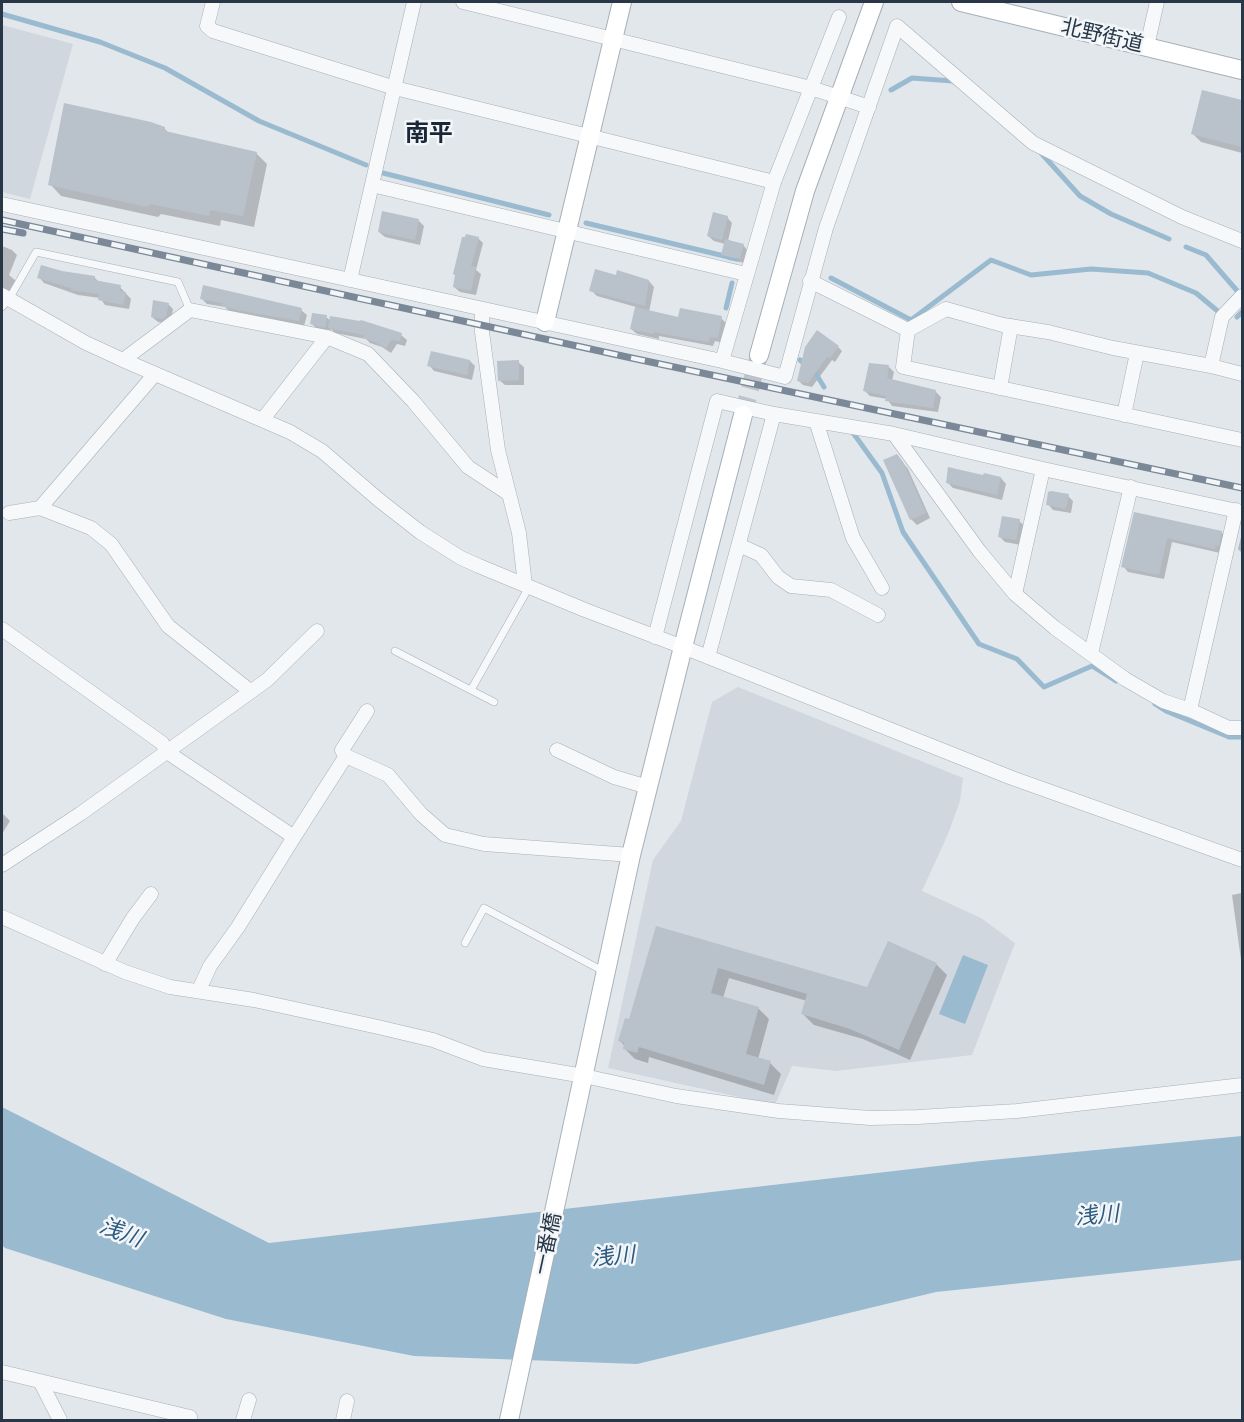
<!DOCTYPE html>
<html>
<head>
<meta charset="utf-8">
<style>
  body { margin:0 }
  #map { position:relative; width:1244px; height:1422px; overflow:hidden; background:#e2e7ec; font-family:Cabin,sans-serif }
  canvas { display:block }
  .frame { position:absolute; inset:0; border:3px solid #283747; pointer-events:none }
</style>
</head>
<body>
<div id="map">
<canvas width="1244" height="1422"></canvas>
<div class="frame"></div>
</div>
<script>
const c = document.querySelector('canvas').getContext('2d');
c.lineJoin = 'round';
function fill(path, color) { c.fillStyle = color; c.fill(path, 'evenodd'); }
const toPath = rows => new Path2D(rows.map(r => 'M' + r).join(''));
function strokePath(path, color, width, dash) { c.strokeStyle = color; c.lineWidth = width; c.lineCap = dash ? 'butt' : 'round'; c.setLineDash(dash || []); c.stroke(path); }
function label(font, color, halo, rows, align = 'center') {
  c.font = font + ' Cabin,"Noto Sans JP",sans-serif'; c.lineWidth = 5; c.setLineDash([]); c.textBaseline = 'middle'; c.strokeStyle = halo; c.fillStyle = color; for (const [text, x, y, turn = 0] of rows) {
    c.save(); c.translate(x, y); c.rotate((+turn || 0) * Math.PI / 180); c.textAlign = isNaN(turn) ? turn : align; if (halo) c.strokeText(text, 0, 0); c.fillText(text, 0, 0); c.restore();
  }
}
fill(toPath([
  [2,25,73,44,30,199,2,192],
  [738,687,963,778,960,801,948,834,922,891,981,918,1015,943,972,1055,836,1071,792,1066,775,1105,608,1068,653,860,681,821,712,702]
]), '#d0d7de');
fill(toPath([
  [963,955,988,965,965,1024,939,1014],
  [2,1107,269,1243,981,1161,1242,1136,1242,1260,936,1292,637,1364,414,1356,226,1319,5,1248,2,1245]
]), '#9abad0');
fill(toPath([
  [1203,91,1242,101,1242,153,1201,142,1193,134],
  [164,128,169,133,256,153,267,164,254,227,221,220,220,226,161,214,158,217,61,196,50,184],
  [727,217,732,223,728,241,743,245,748,251,745,263,728,260,723,254,725,244,714,241,708,236],
  [418,220,424,226,420,245,385,237,379,232],
  [478,238,483,243,476,270,481,274,476,295,460,292,454,287],
  [2,246,12,250,17,255,9,275,16,281,10,291,2,288],
  [61,273,94,277,99,282,120,287,131,299,129,309,105,305,100,298,78,295,44,283,39,277],
  [649,281,654,287,649,312,679,318,721,318,726,323,723,343,715,341,713,346,659,336,659,339,637,334,631,329,636,307,597,296,591,290],
  [202,299,301,310,307,315,304,326,229,311,225,307,207,304],
  [168,304,173,309,171,322,169,324,158,322,152,317],
  [326,317,331,321,401,335,407,340,405,346,397,344,391,353,382,347,370,343,366,339,335,333,331,329,330,332,317,329,312,324],
  [838,347,842,351,835,362,832,360,812,387,803,385,798,380],
  [470,361,475,366,472,380,434,371,429,365],
  [518,362,524,367,524,385,505,385,499,380],
  [889,367,894,372,892,381,935,391,941,397,938,412,892,406,887,399,870,396,865,391],
  [897,455,908,469,930,518,917,525,911,519],
  [1001,478,1006,484,1002,500,953,488,947,482],
  [1068,496,1073,501,1071,513,1053,510,1048,504],
  [1135,514,1221,532,1227,537,1220,553,1172,542,1164,579,1128,572,1123,566],
  [1019,521,1025,526,1021,545,1005,542,999,536],
  [1241,537,1242,537,1242,553,1238,549],
  [2,813,10,821,2,834],
  [1242,893,1242,967,1232,895],
  [657,927,868,989,889,943,937,965,947,975,910,1060,863,1039,814,1025,803,1014,807,1001,729,978,723,998,758,1008,769,1019,758,1059,770,1063,781,1074,774,1095,649,1057,648,1063,635,1059,624,1048,625,1046,620,1041,630,1021]
]), '#0003');
strokePath(toPath([
  [2,14,100,42,165,68,259,121,366,165],
  [891,90,912,78,953,81,957,84],
  [1041,153,1080,196,1111,214,1169,239],
  [383,173,549,215],
  [586,223,737,259],
  [1186,247,1206,255,1239,293],
  [831,278,911,320,991,260,1031,275,1091,269,1148,273,1196,293,1220,313],
  [726,308,732,283],
  [1237,317,1242,312],
  [800,360,816,374,824,387],
  [851,430,882,473,903,532,979,644,1017,659,1044,687,1092,666,1116,681],
  [1155,704,1166,711,1229,737,1242,737]
]), '#9abad0', 5);
fill(toPath([
  [1202,90,1242,100,1242,147,1191,134],
  [64,103,151,122,165,127,165,131,257,152,243,216,210,210,209,216,150,204,147,207,48,185],
  [382,211,419,219,415,240,378,232],
  [713,212,728,216,722,240,707,236],
  [466,234,479,237,471,266,476,267,471,291,453,287,455,275,453,274,462,237,465,237],
  [725,239,744,244,740,259,721,255],
  [41,265,62,271,95,276,94,280,121,285,120,291,126,292,123,305,98,300,99,294,71,290,71,288,37,278],
  [595,269,616,275,617,270,649,280,645,306,589,291],
  [203,285,302,308,299,321,237,310,222,306,222,303,200,299],
  [153,300,169,303,166,316,163,319,151,317],
  [635,307,678,317,680,308,722,316,718,338,710,337,708,342,654,332,653,334,630,329],
  [312,313,327,315,325,328,310,324],
  [330,316,360,321,361,320,402,333,400,341,391,340,386,348,375,342,363,338,364,335,328,328],
  [817,330,839,346,830,358,827,357,808,383,797,381,805,347],
  [431,351,470,360,467,375,427,366],
  [519,360,519,380,498,381,497,361],
  [869,363,889,365,887,378,936,390,933,408,885,401,886,396,863,391],
  [897,454,903,462,926,513,910,520,883,460],
  [948,467,983,475,984,473,1001,477,997,495,946,483],
  [1051,491,1069,494,1066,509,1046,505,1048,492],
  [1134,512,1222,531,1219,546,1216,545,1215,549,1167,538,1159,575,1121,567],
  [1002,516,1020,519,1016,540,998,537],
  [656,926,867,987,888,941,937,963,899,1050,850,1029,801,1014,807,994,718,968,711,993,759,1007,746,1054,771,1061,764,1085,639,1047,637,1053,623,1049,624,1043,618,1041,625,1018,629,1019]
]), '#b9c1cb');
strokePath(toPath([
  [743,415,759,355]
]), '#bdc4cb', 18, [18, 9]);
const lane = toPath([
  [2,307,9,299,36,252,178,282,190,310],
  [395,651,494,702],
  [471,690,529,587],
  [465,943,484,908,605,972]
]);
const street = toPath([
  [213,2,207,26,213,31,395,88,774,182],
  [463,2,811,88,869,107],
  [839,17,774,182,722,361,785,377,826,228,897,26,1033,143,1182,217,1242,241],
  [1147,46,1157,2],
  [372,185,746,274],
  [2,204,722,361],
  [350,280,414,2],
  [810,281,908,330,946,309,1003,325,1048,332,1113,348,1211,366,1222,317,1242,296],
  [2,295,86,343,123,360,290,432,322,451,379,500,420,532,461,558,479,566,585,610,683,647,1012,778,1242,860],
  [482,309,482,332,498,450,519,533,525,585],
  [908,330,903,367,1242,440],
  [123,360,190,310,327,337,368,354,413,401,468,467,509,494],
  [1211,366,1242,374],
  [1000,388,1011,326],
  [1124,415,1137,353],
  [263,419,327,337],
  [816,421,853,538,882,588],
  [894,434,980,552,1015,594,1055,628,1125,679,1163,701,1190,710,1229,728,1242,728],
  [40,508,155,374],
  [9,513,40,508,91,528,111,544,168,626,250,691],
  [739,545,761,555,778,577,791,586,831,590,878,615],
  [1015,594,1043,469],
  [2,629,162,743,167,752,294,837,346,756,388,775,421,814,445,835,484,844,631,855],
  [655,637,717,401,774,414,894,434,1043,469,1242,512],
  [1091,653,1131,487],
  [708,657,774,414],
  [1190,710,1236,510],
  [557,750,614,777,648,787],
  [346,756,342,750,367,711],
  [2,865,80,814,267,680,317,631],
  [2,917,125,972,170,987,254,1000,378,1027,433,1040,483,1059,584,1076,676,1096,779,1111,870,1118,918,1117,1017,1111,1242,1085],
  [105,964,133,918,151,894],
  [199,990,210,966,238,927,294,837],
  [2,1372,190,1417,189,1420],
  [40,1381,60,1420],
  [243,1420,249,1400],
  [343,1420,347,1401]
]);
const secondary = toPath([
  [961,2,1242,70],
  [545,322,622,2],
  [759,355,805,191,874,2],
  [509,1420,631,855,683,647,743,415]
]);
strokePath(lane, '#a6afb7', 8);
strokePath(street, '#a6afb7', 15);
strokePath(secondary, '#a6afb7', 20);
strokePath(lane, '#f6f8fa', 7);
strokePath(street, '#f6f8fa', 14);
strokePath(secondary, '#fff', 18);
const rail = toPath([
  [2,220,627,357,1242,488],
  [2,229,23,233]
]);
strokePath(rail, '#7a8898', 7);
strokePath(rail, '#f3f6f9', 4.5, [14]);
label('21px', '#283747', '#f3f6f9', [
  ["北野街道",1102,36,13],
  ["一番橋",548,1244,-78]
]);
label('italic 22px', '#2d5b80', '#f3f6f9', [
  ["浅川",1097,1216,-5],
  ["浅川",121,1233,21],
  ["浅川",613,1257,-5]
]);
label('bold 24px', '#1a2737', '#f3f6f9', [
  ["南平",429,134]
]);
</script>
</body>
</html>
